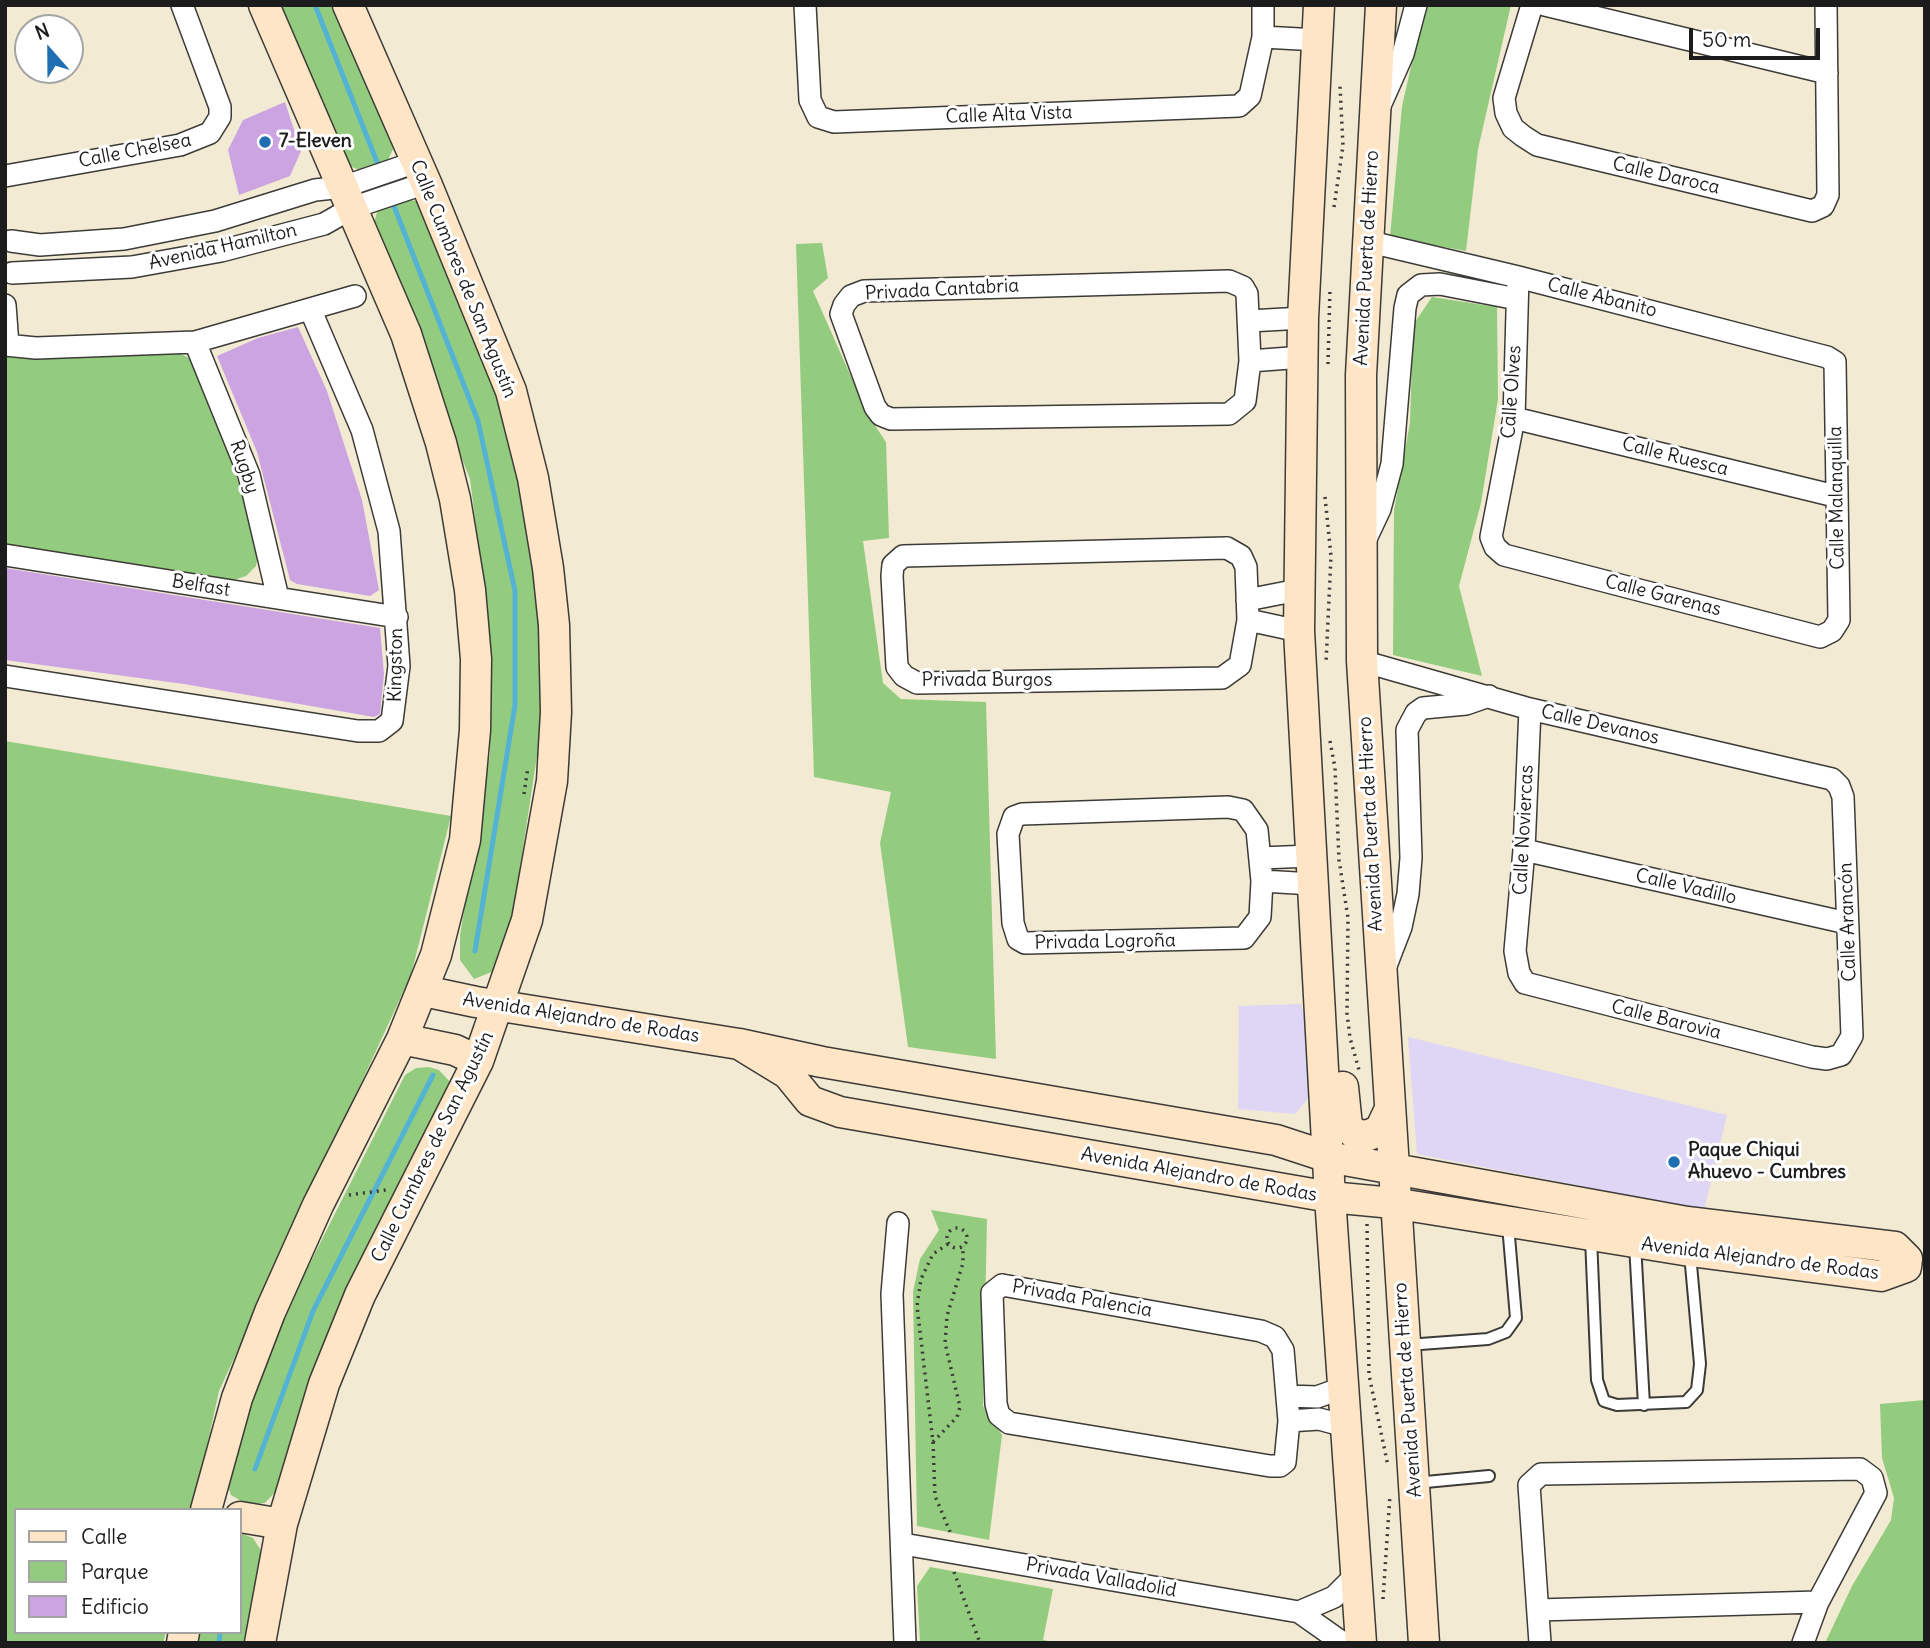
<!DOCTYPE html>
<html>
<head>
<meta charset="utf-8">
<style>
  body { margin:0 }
  #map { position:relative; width:1930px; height:1648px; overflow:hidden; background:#f2ead3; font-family:Delius,sans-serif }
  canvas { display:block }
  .frame { position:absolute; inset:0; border:7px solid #1c1c1c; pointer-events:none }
  .legend { position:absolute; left:14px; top:1508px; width:228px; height:126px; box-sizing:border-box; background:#fff; border:2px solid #a4a4a4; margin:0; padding:9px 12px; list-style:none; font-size:21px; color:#1c1c1c }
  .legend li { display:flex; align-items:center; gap:14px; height:35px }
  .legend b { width:35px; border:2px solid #a4a4a4 }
  .north { position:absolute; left:14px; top:14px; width:70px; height:70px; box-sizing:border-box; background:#fff; border:2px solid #a4a4a4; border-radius:50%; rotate:339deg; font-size:19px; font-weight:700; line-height:28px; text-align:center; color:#1c1c1c }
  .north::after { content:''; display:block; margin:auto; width:24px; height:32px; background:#1f6fb2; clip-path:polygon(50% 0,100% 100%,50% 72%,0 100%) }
  .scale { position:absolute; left:1689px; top:28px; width:131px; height:32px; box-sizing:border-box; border:4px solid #1c1c1c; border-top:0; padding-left:9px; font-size:21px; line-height:24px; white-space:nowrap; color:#1c1c1c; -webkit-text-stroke:5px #fff; paint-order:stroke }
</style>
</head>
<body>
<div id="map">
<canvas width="1930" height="1648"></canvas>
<div class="frame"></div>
<ul class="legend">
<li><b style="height:9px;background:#fde5c5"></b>Calle</li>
<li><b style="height:19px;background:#94cc7f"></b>Parque</li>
<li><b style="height:19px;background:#cca4e1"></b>Edificio</li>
</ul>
<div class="north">N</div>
<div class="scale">50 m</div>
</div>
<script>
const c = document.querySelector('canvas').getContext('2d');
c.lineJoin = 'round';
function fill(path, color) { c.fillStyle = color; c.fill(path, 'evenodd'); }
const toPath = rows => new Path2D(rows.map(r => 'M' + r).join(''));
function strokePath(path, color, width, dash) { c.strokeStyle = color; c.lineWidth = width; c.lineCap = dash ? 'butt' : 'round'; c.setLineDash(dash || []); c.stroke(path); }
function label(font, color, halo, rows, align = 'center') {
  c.font = font + ' Delius,sans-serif'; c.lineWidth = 6; c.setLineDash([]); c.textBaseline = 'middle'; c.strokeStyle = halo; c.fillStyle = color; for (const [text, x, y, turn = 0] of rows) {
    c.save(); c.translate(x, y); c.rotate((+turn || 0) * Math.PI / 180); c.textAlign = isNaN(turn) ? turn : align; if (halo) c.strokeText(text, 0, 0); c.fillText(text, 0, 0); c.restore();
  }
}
fill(toPath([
  [1301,1004,1307,1027,1312,1082,1307,1100,1295,1114,1238,1109,1239,1006],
  [1408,1037,1727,1115,1704,1210,1417,1154]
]), '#dfd5f5');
fill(toPath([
  [279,5,337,5,395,145,387,162,368,173,346,165],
  [1425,5,1511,5,1478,149,1466,251,1390,237,1402,106],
  [400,198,416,201,427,214,513,439,534,573,541,649,542,723,516,894,504,967,474,979,460,960,460,935,490,754,491,646,470,479,372,231,378,208],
  [822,243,828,278,813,291,868,415,886,442,889,538,863,541,883,683,901,699,986,702,996,1059,908,1047,880,843,891,792,814,777,796,244],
  [1432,297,1497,307,1498,399,1481,503,1459,586,1482,676,1393,655,1394,510,1410,423,1413,325],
  [177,352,189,358,195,368,234,466,258,554,256,566,246,576,234,580,5,546,5,357],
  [5,741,451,816,411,975,219,1391,193,1510,16,1510,16,1632,166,1632,163,1643,5,1643],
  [429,1067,439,1070,452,1084,277,1490,265,1503,248,1505,231,1495,226,1481,258,1366,405,1075,416,1068],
  [931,1210,987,1219,983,1406,1002,1435,989,1540,917,1526,913,1292,920,1259,939,1230],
  [1925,1400,1925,1643,1825,1643,1852,1586,1891,1520,1894,1498,1882,1458,1880,1404],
  [240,1533,253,1538,260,1549,261,1564,250,1643,191,1643,193,1632,240,1632],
  [930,1567,1053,1589,1043,1640,1060,1643,920,1643,917,1586]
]), '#94cc7f');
strokePath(toPath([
  [315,5,377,162],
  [392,201,478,421,515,591,515,705,475,951],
  [255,1469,313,1311,433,1075],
  [219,1643,220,1632]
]), '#54b3d3', 5);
fill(toPath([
  [285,102,301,151,290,176,239,195,228,150,243,120],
  [298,327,327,391,362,500,379,590,370,596,297,584,290,580,257,452,217,356,258,338],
  [5,568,380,628,384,674,380,714,374,717,184,684,5,660]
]), '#cca4e1');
const lane = toPath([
  [1591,1238,1597,1380,1604,1401,1617,1405,1686,1402,1697,1390,1700,1364,1690,1254],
  [1635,1244,1644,1405],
  [1407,1345,1488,1339,1506,1332,1516,1318,1508,1225],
  [1415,1483,1489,1476]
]);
const street = toPath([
  [805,5,810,100,818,117,834,122,1239,106,1250,96,1263,37,1263,5],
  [1532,5,1504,98,1506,113,1513,128,1523,136,1537,145,1812,211,1823,206,1828,195,1826,5],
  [1545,5,1827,73],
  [1263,37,1318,40],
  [1379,108,1403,54,1416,5],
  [5,176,180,145,210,133,220,117,220,107,182,5],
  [11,241,40,245,124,239,215,221,315,190,343,187,416,162],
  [1366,241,1518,277,1827,357,1835,362,1839,620,1832,631,1820,637,1504,555,1495,547,1491,537,1514,418,1518,277],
  [12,273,132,267,221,251,324,224,352,208,426,183],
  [1229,281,1243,287,1247,294,1250,361,1245,401,1229,414,891,419,881,415,875,407,841,314,844,305,851,296,864,291,1229,281],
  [5,305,8,345],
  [1249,321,1303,318],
  [195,342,249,475,278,598],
  [5,345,36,348,195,342,355,296],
  [1250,361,1303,357],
  [1514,418,1835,496],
  [1364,543,1380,509,1392,464,1405,308,1408,295,1421,285,1440,284,1517,299],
  [1227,548,1241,556,1246,567,1248,620,1240,665,1222,678,917,683,904,676,897,667,892,576,893,565,903,556,1227,548],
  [5,555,397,617],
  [1247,600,1298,590],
  [1248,620,1299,631],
  [1362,661,1530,709,1832,779,1839,786,1843,797,1852,1036,1841,1055,1827,1059,1812,1057,1525,983,1519,973,1515,951,1524,850,1530,709],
  [5,676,358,731,379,731,392,721,399,666,389,531,362,430,311,311],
  [1228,807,1243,810,1257,830,1262,881,1260,917,1244,938,1025,943,1018,939,1013,923,1008,834,1014,817,1022,814,1228,807],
  [1524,850,1847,923],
  [1260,858,1311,856],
  [1262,881,1313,884],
  [1384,971,1401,927,1408,894,1411,858,1407,730,1416,713,1423,708,1466,704,1489,696],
  [898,1223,892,1294,905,1643],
  [1002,1285,1261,1331,1275,1337,1283,1350,1289,1421,1285,1462,1280,1466,1270,1466,1009,1423,999,1415,996,1404,992,1293,1002,1285],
  [1287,1396,1317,1397,1342,1388],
  [1289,1421,1319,1419,1345,1426],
  [903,1544,1299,1612,1343,1643],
  [1538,1610,1818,1602],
  [1299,1612,1334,1597,1356,1575],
  [1540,1643,1529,1485,1541,1474,1860,1469,1872,1478,1876,1493,1818,1602,1803,1643]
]);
const secondary = toPath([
  [1319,5,1303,318,1299,631,1330,1197,1361,1643],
  [1381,5,1361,375,1362,661,1424,1643],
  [424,991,476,1002,739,1044,822,1062,1276,1140,1328,1157,1687,1222,1895,1247,1907,1259,1906,1267,1881,1276,1690,1251,1393,1203,1330,1197,840,1112,810,1101,788,1074,739,1044],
  [402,1039,455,1050,478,1061],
  [1343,1087,1347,1126,1355,1134,1367,1136,1380,1130,1389,1111],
  [206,1510,237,1398,270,1312,318,1205,402,1039,436,955,465,840,475,730,476,659,470,590,455,499,441,443,406,334,264,5],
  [240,1517,282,1524],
  [182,1643,184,1632],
  [260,1643,282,1524,324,1384,360,1295,478,1061,527,920,552,781,556,712,554,625,548,568,533,478,511,391,426,183,348,5]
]);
strokePath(lane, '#3c3b37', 14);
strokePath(street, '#3c3b37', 24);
strokePath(secondary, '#3c3b37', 33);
strokePath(toPath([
  [1334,207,1343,146,1340,86],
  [1328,364,1330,288],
  [1325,497,1331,556,1326,663],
  [1330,741,1335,768,1339,860,1348,918,1347,1013,1350,1038,1359,1070],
  [524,794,528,767],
  [349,1195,386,1190],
  [1367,1224,1369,1375,1388,1466],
  '947 1238a10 10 0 1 1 20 0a10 10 0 1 1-20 0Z',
  [948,1244,933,1254,921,1279,917,1306,933,1442,935,1496,951,1534],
  [933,1442,957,1417,960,1407,945,1343,947,1316,963,1263,963,1246],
  [954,1572,980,1643],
  [1383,1599,1390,1495]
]), '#3c3b37', 3.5, [2, 5]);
strokePath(lane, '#fff', 10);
strokePath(street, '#fff', 21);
strokePath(secondary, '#fde5c5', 30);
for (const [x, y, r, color] of [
  [265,142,7,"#1f6fb2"],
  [1674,1162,7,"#1f6fb2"]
]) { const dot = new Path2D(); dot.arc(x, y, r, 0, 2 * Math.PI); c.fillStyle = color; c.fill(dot); strokePath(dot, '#fff', 2.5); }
label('19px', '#1c1c1c', '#fff', [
  ["Calle Alta Vista",1009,115,-2],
  ["Calle Chelsea",135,151,-11],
  ["Calle Daroca",1666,176,13],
  ["Avenida Hamilton",223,247,-13],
  ["Avenida Puerta de Hierro",1367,258,-87],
  ["Calle Cumbres de San Agustín",463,279,68],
  ["Privada Cantabria",942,290,-3],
  ["Calle Abanito",1602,298,14],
  ["Calle Olves",1512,392,-86],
  ["Calle Ruesca",1675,457,14],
  ["Rugby",244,467,71],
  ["Calle Malanquilla",1837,498,-91],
  ["Belfast",201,586,9],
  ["Calle Garenas",1663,596,14],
  ["Kingston",396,665,-89],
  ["Privada Burgos",987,681],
  ["Calle Devanos",1600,725,13],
  ["Avenida Puerta de Hierro",1371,824,-93],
  ["Calle Noviercas",1524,830,-87],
  ["Calle Vadillo",1686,887,13],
  ["Calle Arancón",1848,922,-92],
  ["Privada Logroña",1105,942,-1],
  ["Avenida Alejandro de Rodas",581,1018,9],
  ["Calle Barovia",1666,1020,14],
  ["Calle Cumbres de San Agustín",433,1147,-64],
  ["Avenida Alejandro de Rodas",1199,1175,10],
  ["Avenida Alejandro de Rodas",1760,1259,7],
  ["Privada Palencia",1082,1299,10],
  ["Avenida Puerta de Hierro",1408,1390,-94],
  ["Privada Valladolid",1101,1578,10]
]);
label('bold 19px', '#1c1c1c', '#fff', [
  ["7-Eleven",279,142],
  ["Paque Chiqui",1688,1151],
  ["Ahuevo - Cumbres",1688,1173]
], 'left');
</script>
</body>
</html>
